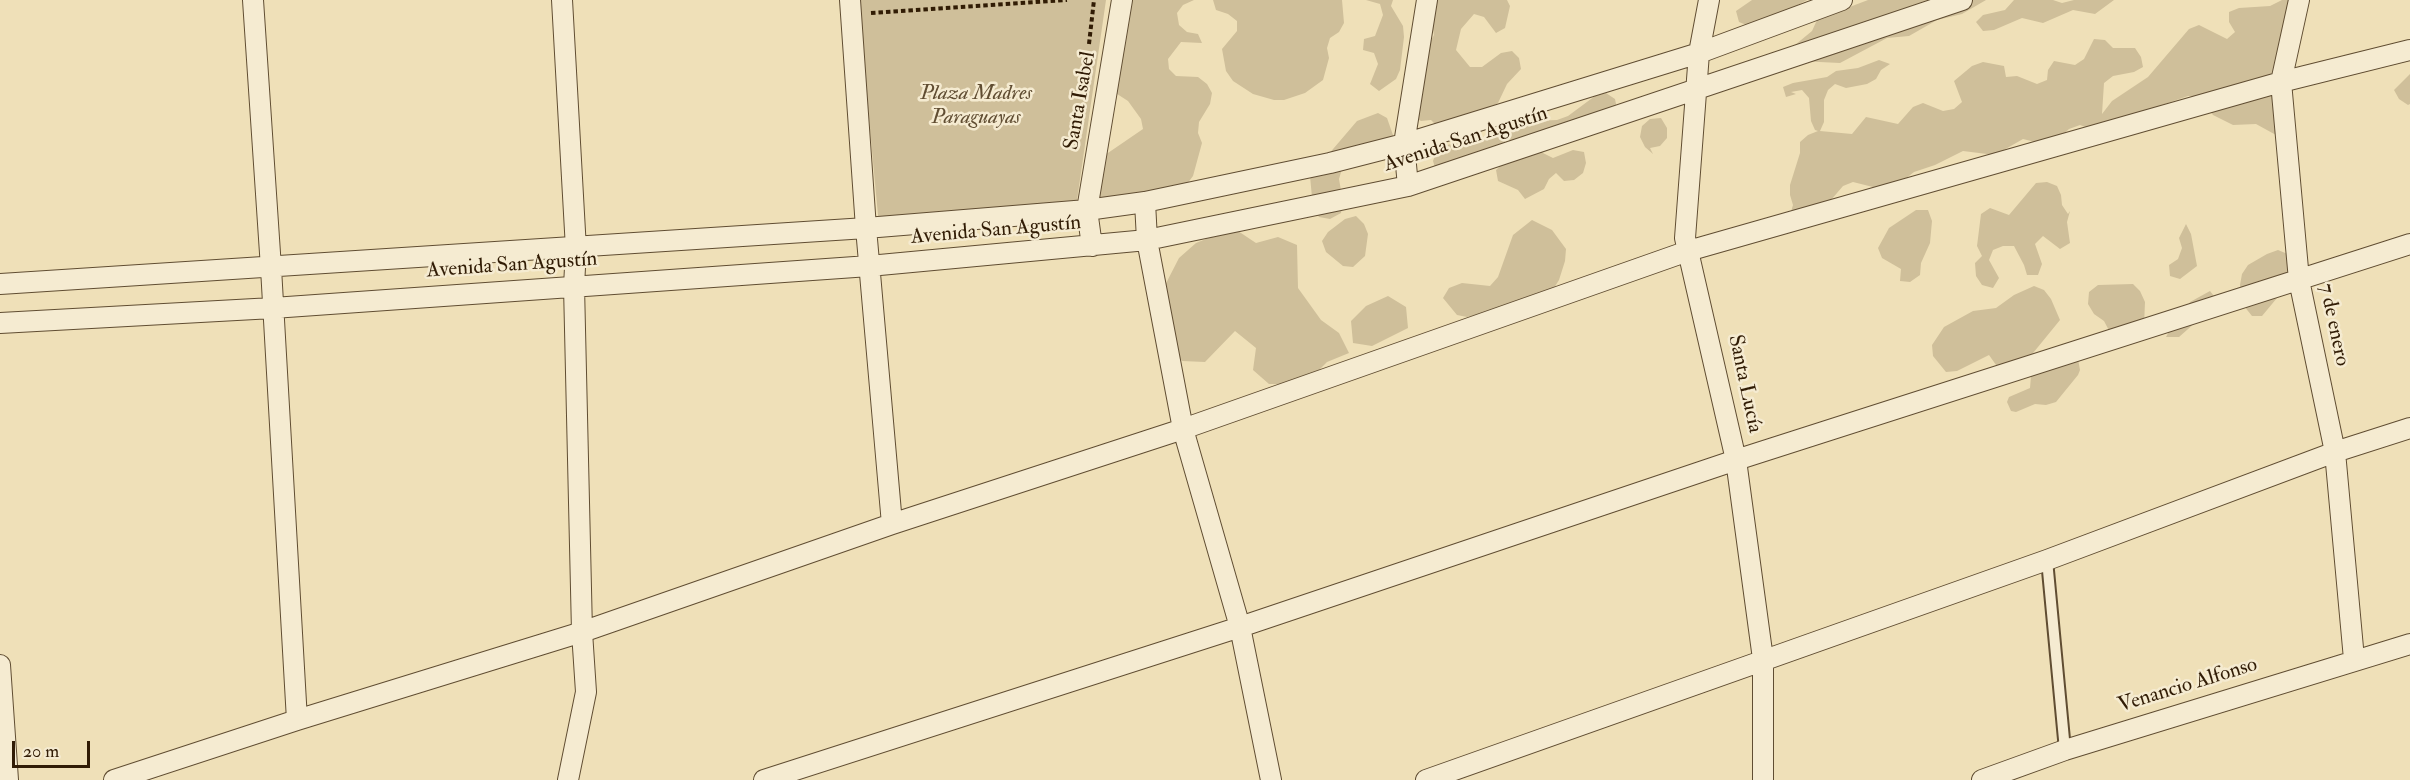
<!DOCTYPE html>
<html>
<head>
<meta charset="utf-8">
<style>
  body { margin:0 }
  #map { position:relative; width:2410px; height:780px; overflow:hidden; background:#efe0b8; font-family:"IM FELL Double Pica",serif }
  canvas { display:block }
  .scale { position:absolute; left:12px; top:741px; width:78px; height:27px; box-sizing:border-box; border:3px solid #311c05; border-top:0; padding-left:8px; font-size:18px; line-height:21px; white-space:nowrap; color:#311c05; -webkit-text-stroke:4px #f5ebd1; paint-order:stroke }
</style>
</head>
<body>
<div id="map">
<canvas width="2410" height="780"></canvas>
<div class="scale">20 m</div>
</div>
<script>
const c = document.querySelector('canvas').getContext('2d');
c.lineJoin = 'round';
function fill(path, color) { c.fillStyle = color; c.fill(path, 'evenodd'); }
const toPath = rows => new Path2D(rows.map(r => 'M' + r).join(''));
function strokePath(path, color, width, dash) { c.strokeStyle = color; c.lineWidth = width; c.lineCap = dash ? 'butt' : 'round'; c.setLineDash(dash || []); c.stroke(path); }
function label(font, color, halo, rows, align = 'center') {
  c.font = font + ' "IM FELL Double Pica",serif'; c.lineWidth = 5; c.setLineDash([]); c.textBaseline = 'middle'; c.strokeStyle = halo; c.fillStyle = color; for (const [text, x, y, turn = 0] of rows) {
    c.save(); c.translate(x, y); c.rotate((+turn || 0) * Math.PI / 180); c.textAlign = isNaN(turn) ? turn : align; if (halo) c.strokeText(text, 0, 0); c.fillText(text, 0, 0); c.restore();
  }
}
fill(toPath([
  [858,0,1106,0,1077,200,879,226],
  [1113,0,1194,0,1183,5,1177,13,1179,25,1187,32,1198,34,1202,43,1181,42,1168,59,1169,69,1176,76,1198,77,1207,84,1212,93,1210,104,1199,122,1198,133,1202,143,1193,176,1187,184,1093,206,1105,155,1143,129,1141,119,1128,101,1100,83,1099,72,1121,45,1111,3],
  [1213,0,1342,0,1344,23,1339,32,1330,38,1327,48,1329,58,1323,80,1305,93,1284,100,1274,100,1253,94,1233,81,1226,71,1222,49,1237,31,1237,21,1228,14,1216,10],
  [1366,0,1393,0,1391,6,1403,26,1404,37,1400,70,1396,79,1379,91,1370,84,1378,64,1374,53,1363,50,1364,39,1375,36,1383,15,1380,4],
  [1434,0,1507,0,1510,6,1505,28,1496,33,1484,17,1474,14,1461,29,1456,50,1470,67,1482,67,1501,53,1512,51,1519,58,1521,69,1507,84,1498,103,1446,135,1431,120,1421,121,1411,115,1429,44,1434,35,1430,13],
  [1752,0,1807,0,1759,26,1749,26,1739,22,1736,11],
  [1868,0,1986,0,1962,14,1937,20,1909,36,1887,38,1840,63,1799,61,1790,55,1795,45,1812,31,1817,20,1836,8,1847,8],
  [2014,0,2053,0,2062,3,2074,0,2114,0,2095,14,2073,10,2043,23,2022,18,1994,30,1983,31,1976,22,1983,15,2005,10],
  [2282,0,2302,0,2292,40,2271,79,2276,135,2256,124,2233,125,2213,115,2199,97,2188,96,2145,111,2105,134,2080,125,2069,129,2053,143,2043,144,2023,139,1995,155,1963,151,1935,165,1914,172,1895,187,1885,190,1853,182,1843,186,1813,221,1790,215,1793,205,1790,195,1790,185,1800,153,1800,142,1808,135,1818,131,1815,130,1811,121,1809,98,1802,90,1791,92,1796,94,1786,97,1783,87,1793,83,1827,77,1836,71,1858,68,1879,60,1890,64,1881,70,1876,79,1867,84,1846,88,1835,84,1828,90,1824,100,1824,122,1820,131,1852,134,1866,117,1898,124,1913,107,1923,103,1943,111,1954,109,1962,102,1954,81,1972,66,1983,62,2004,66,2006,77,2017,76,2037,84,2047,80,2048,70,2054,61,2075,65,2084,59,2094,39,2105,40,2113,48,2135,48,2141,57,2143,67,2134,72,2113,76,2104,83,2102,114,2112,101,2148,77,2189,29,2199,25,2227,39,2235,32,2229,22,2229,12,2239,8,2270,6],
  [2410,74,2410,104,2408,105,2399,99,2394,90],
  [1606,93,1615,99,1617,109,1537,145,1543,153,1553,158,1573,150,1584,152,1586,163,1583,173,1574,180,1564,181,1556,173,1549,179,1544,189,1525,199,1518,190,1498,181,1496,170,1505,162,1436,171,1433,161,1437,150,1447,145,1480,138,1491,139,1534,121,1557,120,1568,116,1595,96],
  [1378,113,1387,118,1394,138,1342,169,1339,179,1343,202,1341,213,1330,219,1319,217,1313,208,1310,176,1357,121],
  [1661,118,1667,128,1667,138,1660,146,1650,148,1653,154,1645,147,1640,137,1642,126,1650,119],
  [2047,182,2057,186,2061,195,2062,205,2068,214,2070,211,2067,222,2070,243,2060,249,2043,236,2035,244,2042,264,2038,275,2027,275,2024,265,2014,246,2003,246,1993,250,1989,260,1999,278,1993,288,1982,285,1976,276,1975,263,1982,256,1977,246,1981,214,1990,208,2009,215,2036,183],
  [1916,210,1928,210,1932,221,1930,243,1921,263,1920,275,1910,282,1900,281,1901,269,1882,258,1878,248,1889,228],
  [1356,216,1364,224,1368,234,1365,256,1353,267,1343,266,1326,252,1322,241,1328,232,1345,219],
  [1532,220,1552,230,1566,249,1565,261,1559,280,1547,299,1467,317,1457,315,1443,298,1449,288,1462,283,1490,286,1498,277,1513,235],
  [2186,224,2191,234,2197,266,2180,279,2170,276,2169,265,2178,259,2182,248,2179,238],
  [1217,228,1238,231,1256,243,1278,237,1297,245,1298,288,1321,320,1339,333,1349,353,1327,362,1312,377,1291,384,1269,384,1253,370,1256,348,1235,331,1205,362,1182,361,1168,343,1159,297,1179,258,1196,243,1211,237],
  [2278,250,2290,255,2298,263,2286,292,2277,298,2262,316,2252,316,2244,306,2240,285,2242,274,2248,265,2267,254],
  [2133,284,2140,291,2145,302,2144,326,2114,340,2104,321,2094,314,2088,304,2089,292,2098,285],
  [2034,286,2044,290,2051,299,2060,320,2029,358,2001,372,1989,355,1957,371,1946,372,1933,356,1932,345,1944,327,1973,311,1996,308,2014,295],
  [2210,291,2217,300,2196,322,2179,337,2166,337,2176,318,2185,312,2190,302],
  [1388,296,1406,307,1408,328,1372,346,1353,343,1351,321,1366,306],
  [2078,359,2080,370,2078,375,2056,402,2046,405,2035,404,2016,412,2011,411,2007,402,2009,397,2030,388,2031,376,2045,367]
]), '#cfbf9a');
const service = toPath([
  [2047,560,2065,750]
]);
const minor = toPath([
  [253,0,271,268,297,720],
  [562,0,576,249,574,286,582,632,586,692,568,780],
  [850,0,866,228,892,524],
  [1709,0,1699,53,1685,238,1736,460,1763,659,1763,780],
  [2299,0,2281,82,2299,280,2335,452,2354,659],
  [1408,186,1404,144,1427,0],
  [1145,202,1147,240,1183,429,1240,627,1271,780],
  [1092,246,1087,210,1122,0],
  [0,284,866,228,1087,210,1145,202,1330,163,1404,144,1699,53,1842,0],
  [0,323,273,308,869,266,1147,240,1408,186,1962,0],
  [0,665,8,780],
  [114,780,297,720,582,632,892,524,1183,429,1688,251,2281,82,2410,50],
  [764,780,1240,627,1736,460,2410,244],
  [1426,780,2047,560,2335,452,2410,428],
  [1982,780,2065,750,2410,644]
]);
strokePath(service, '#604d32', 14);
strokePath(minor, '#604d32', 22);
strokePath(toPath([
  [871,13,1067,0],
  [1089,44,1094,0]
]), '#311c05', 4, [4.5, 3]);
strokePath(service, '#f5ebd1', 10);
strokePath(minor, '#f5ebd1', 20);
label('italic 21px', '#604d32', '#f5ebd1', [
  ["Plaza Madres",976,94],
  ["Paraguayas",976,118]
]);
label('21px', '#311c05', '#f5ebd1', [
  ["Santa Isabel",1081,101,-80],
  ["Avenida San Agustín",1466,140,-18],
  ["Avenida San Agustín",996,231,-5],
  ["Avenida San Agustín",512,266,-4],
  ["7 de enero",2333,325,78],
  ["Santa Lucía",1744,384,78],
  ["Venancio Alfonso",2188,686,-17]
]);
</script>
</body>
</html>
